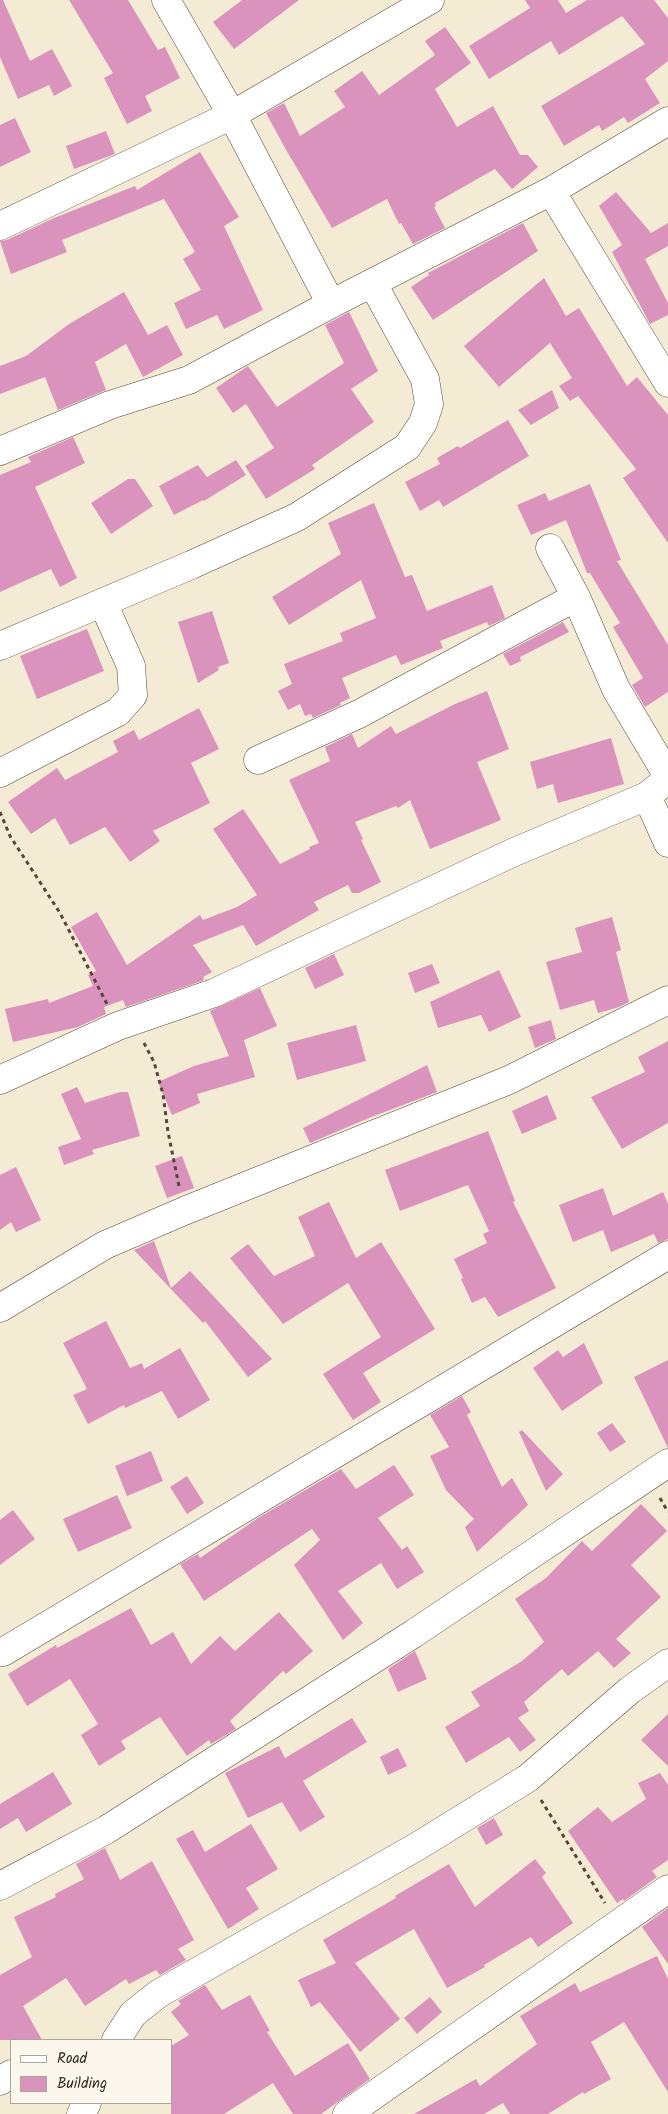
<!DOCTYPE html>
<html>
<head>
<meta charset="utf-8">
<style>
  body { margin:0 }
  #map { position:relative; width:668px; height:2114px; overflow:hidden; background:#f4ebd5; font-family:Kalam,sans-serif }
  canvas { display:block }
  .legend { position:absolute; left:10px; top:2039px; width:162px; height:65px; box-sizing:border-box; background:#fbf7ec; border:1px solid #aea59a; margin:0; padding:6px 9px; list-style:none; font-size:15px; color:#3b2a1e }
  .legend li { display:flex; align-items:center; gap:10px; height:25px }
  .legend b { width:25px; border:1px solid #aea59a }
</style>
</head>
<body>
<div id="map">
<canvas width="668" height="2114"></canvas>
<ul class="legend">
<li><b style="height:6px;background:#fff"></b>Road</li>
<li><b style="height:14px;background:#da93bd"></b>Building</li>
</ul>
</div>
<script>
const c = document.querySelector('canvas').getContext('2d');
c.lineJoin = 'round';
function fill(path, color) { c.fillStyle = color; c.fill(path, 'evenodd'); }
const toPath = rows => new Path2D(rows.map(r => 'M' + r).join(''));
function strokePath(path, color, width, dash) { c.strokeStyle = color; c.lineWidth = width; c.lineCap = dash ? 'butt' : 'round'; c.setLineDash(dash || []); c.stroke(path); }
fill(toPath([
  [0,0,3,0,30,61,52,49,72,86,54,96,49,85,18,99,0,57],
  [69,0,128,0,158,50,165,47,180,78,145,96,152,111,127,124,104,78,113,73],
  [242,0,299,0,234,49,213,22],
  [525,0,558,0,566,13,587,0,654,0,668,18,668,61,645,79,660,103,628,123,624,117,602,131,599,125,564,146,541,106,645,44,622,16,559,55,551,41,489,79,469,46,530,8],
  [445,27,471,63,435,89,457,127,493,106,520,155,528,155,538,167,512,189,495,169,435,203,436,206,434,207,445,228,413,244,401,223,399,224,387,199,332,228,285,148,266,113,284,103,300,136,345,107,334,91,362,71,379,95,435,55,425,41],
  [15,118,31,152,0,167,0,125],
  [106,131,115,154,74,169,66,146],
  [200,152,239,217,224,226,263,310,224,329,217,315,186,329,174,303,201,290,183,259,195,252,164,199,62,240,67,252,11,274,0,241,7,240,54,218,135,186,137,190],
  [616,192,651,233,668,223,668,246,645,259,668,303,668,315,650,324,612,252,622,245,599,206],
  [523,223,538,251,433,320,411,287,429,275,428,273],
  [544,278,566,316,579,308,627,386,637,377,668,415,668,543,623,478,636,469,578,396,570,401,559,386,572,378,550,343,499,387,464,346],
  [124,292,148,335,167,325,183,355,143,377,126,344,95,362,106,390,58,410,45,377,0,394,0,366,26,356,69,324],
  [349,312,378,371,351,389,374,422,312,465,315,469,266,499,245,466,274,448,246,404,233,413,216,388,248,366,277,407,344,363,325,325],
  [552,390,559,408,531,425,518,410],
  [508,420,529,456,443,507,439,500,420,511,405,482,440,464,437,458,458,446,460,448],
  [73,437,85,463,35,487,77,578,60,587,51,569,0,592,0,475,31,462,28,457],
  [236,460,246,475,204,501,203,500,174,515,159,486,198,465,207,477],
  [128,479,135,479,153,506,111,534,91,503],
  [590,484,621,560,617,561,668,645,668,692,645,707,632,685,643,678,613,627,620,623,590,573,587,573,566,520,531,535,517,505,545,493,549,501],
  [374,503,405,577,412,575,427,611,492,585,505,618,489,626,487,622,440,641,443,648,401,665,396,655,342,678,350,698,340,703,341,705,313,718,311,714,305,716,300,704,288,710,278,691,292,684,284,664,343,641,340,633,376,618,361,580,289,625,272,597,341,554,328,523],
  [212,611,229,663,218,667,219,670,198,683,178,622],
  [563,622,569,632,520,657,521,661,510,666,503,654],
  [87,629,104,671,37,699,20,656],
  [487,691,509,749,477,762,501,820,430,849,410,800,398,808,396,806,355,822,363,839,361,840,381,882,359,893,352,893,348,885,314,902,319,910,256,946,243,925,193,945,212,972,203,977,204,979,202,981,126,1007,123,1000,104,1007,106,1014,78,1027,13,1042,5,1009,48,999,49,1003,93,986,88,975,96,971,71,927,97,912,127,965,200,915,203,920,237,907,257,895,213,829,243,809,280,864,310,849,309,847,319,843,289,780,330,761,325,747,352,734,358,748,391,726,396,734,455,704],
  [199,708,219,749,191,763,210,803,153,831,160,841,130,862,105,827,70,845,55,818,31,834,8,802,57,768,65,780,118,752,113,741,134,730,139,740],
  [611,738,624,784,558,803,553,784,537,789,530,762],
  [612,917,621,950,616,952,629,1002,619,1007,598,1013,594,1000,560,1010,546,962,582,952,575,928],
  [334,954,344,975,315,989,305,968],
  [432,964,440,983,415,993,408,973],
  [499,970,521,1017,489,1032,481,1015,438,1028,430,1002],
  [260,988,277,1026,244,1040,255,1077,197,1094,200,1103,172,1115,158,1082,194,1066,229,1056,210,1011],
  [551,1020,556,1039,535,1048,528,1027],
  [356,1025,366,1061,297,1080,287,1043],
  [668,1041,668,1123,622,1149,591,1097,645,1072,638,1057],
  [427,1065,437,1092,369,1118,310,1143,303,1128],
  [77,1087,85,1103,120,1092,128,1092,140,1136,92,1150,94,1154,64,1165,58,1147,81,1139,61,1094],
  [547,1095,557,1119,522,1134,512,1111],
  [488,1131,515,1201,513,1202,556,1288,498,1317,485,1297,472,1303,461,1279,463,1278,454,1259,487,1243,483,1234,489,1231,468,1185,400,1211,385,1170],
  [182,1156,194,1188,167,1198,155,1166],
  [16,1167,41,1220,16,1232,11,1222,0,1230,0,1175],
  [603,1188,613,1216,663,1192,668,1204,668,1239,658,1243,654,1234,611,1252,603,1230,573,1242,559,1205],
  [329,1202,356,1258,381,1242,435,1329,363,1373,381,1402,353,1420,323,1374,381,1337,348,1283,283,1324,230,1258,248,1244,274,1276,315,1256,298,1217],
  [154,1241,171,1288,190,1271,272,1359,248,1377,205,1321,203,1323,134,1250],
  [106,1321,130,1368,142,1363,144,1369,180,1348,210,1400,178,1419,162,1391,125,1408,124,1405,88,1424,73,1395,87,1389,63,1343],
  [584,1343,603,1383,562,1411,533,1368,558,1350,563,1357],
  [668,1360,668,1448,634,1377],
  [462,1396,471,1412,467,1415,502,1487,512,1478,528,1505,477,1552,465,1527,474,1519,446,1490,430,1456,449,1447,430,1415],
  [612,1423,626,1442,610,1452,597,1433],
  [522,1430,563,1474,546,1491,519,1432],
  [151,1451,163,1481,127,1496,115,1466],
  [394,1465,414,1495,378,1518,402,1550,407,1546,424,1572,397,1589,381,1563,338,1591,363,1623,343,1640,294,1565,320,1540,312,1529,204,1601,180,1564,198,1554,200,1558,258,1518,341,1469,356,1489],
  [187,1476,204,1503,187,1514,170,1487],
  [117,1495,132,1528,78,1552,63,1519],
  [641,1504,667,1531,631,1565,661,1597,616,1639,631,1653,614,1668,598,1651,568,1676,562,1669,524,1702,529,1711,518,1718,536,1740,520,1752,509,1737,466,1763,445,1727,480,1706,471,1692,522,1661,544,1642,515,1599,546,1578,582,1541,592,1551],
  [13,1510,35,1539,0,1565,0,1520],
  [131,1608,151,1645,173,1632,191,1664,220,1636,235,1651,279,1612,313,1651,286,1674,283,1671,230,1721,236,1729,211,1744,209,1740,187,1756,160,1717,121,1741,126,1749,99,1766,81,1735,98,1724,70,1679,27,1706,8,1674,56,1645,57,1648],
  [415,1651,427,1679,398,1692,388,1669],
  [668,1714,668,1766,641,1740],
  [352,1718,367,1742,303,1781,325,1817,300,1832,282,1802,248,1818,225,1773,279,1746,285,1758],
  [398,1748,407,1766,388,1775,380,1757],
  [53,1772,72,1804,26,1832,18,1818,0,1829,0,1804],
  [660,1773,668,1785,668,1860,652,1871,657,1877,624,1901,623,1899,617,1903,568,1831,598,1807,612,1822,646,1799,638,1783],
  [494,1818,503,1835,486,1845,477,1828],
  [251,1824,278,1869,246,1888,259,1909,228,1929,176,1839,193,1830,205,1852],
  [105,1848,120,1880,152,1861,194,1940,178,1949,186,1960,160,1975,156,1970,129,1984,126,1979,85,2006,66,1978,23,2006,42,2040,0,2040,0,1975,32,1957,14,1917,56,1897,55,1894,84,1879,76,1864],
  [535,1859,546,1873,542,1877,573,1923,538,1947,531,1937,484,1965,485,1967,447,1988,414,1929,355,1963,400,2019,360,2052,320,2002,311,2007,298,1980,336,1963,323,1940,396,1898,395,1896,449,1864,475,1907],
  [668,1908,668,1964,642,1927],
  [657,1956,668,1979,668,2092,624,2022,591,2042,611,2079,584,2094,583,2092,548,2114,510,2114,503,2103,484,2114,414,2114,476,2079,480,2086,537,2044,520,2016,575,1983,580,1992],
  [205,1985,222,2010,250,1995,270,2031,267,2032,295,2076,348,2043,370,2079,321,2114,293,2114,273,2083,224,2114,171,2114,171,2046,189,2035,171,2012,181,2004,178,2001],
  [430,1997,442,2012,417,2034,404,2018]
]), '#da93bd');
const minor = toPath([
  [166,0,232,115,331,304],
  [551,191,668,383],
  [0,226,232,115,430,0],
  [0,451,110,405,189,380,331,304,551,191,668,121],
  [550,548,576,597,616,689,668,776],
  [0,646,191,565,297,517,407,447,423,423,429,404,425,379,373,284],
  [258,760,359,714,576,597],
  [0,773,118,712,133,695,131,666,103,603],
  [647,796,668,843],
  [0,1080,118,1026,214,993,512,853,647,796,668,779],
  [0,1308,105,1245,184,1211,509,1080,668,1000],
  [3,1652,668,1255],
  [0,1886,106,1830,413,1634,668,1463],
  [116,2040,133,2014,158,1994,418,1846,528,1778,630,1690,668,1663],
  [0,2081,11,2074],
  [81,2114,87,2103],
  [347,2114,668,1889]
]);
strokePath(minor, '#574739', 29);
strokePath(toPath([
  [0,812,10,836,60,913,107,1004],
  [144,1043,154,1062,163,1094,168,1132,179,1186],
  [660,1498,668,1512],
  [541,1800,605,1903]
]), '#574739', 3, [4, 4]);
strokePath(minor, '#fff', 28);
</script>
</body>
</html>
